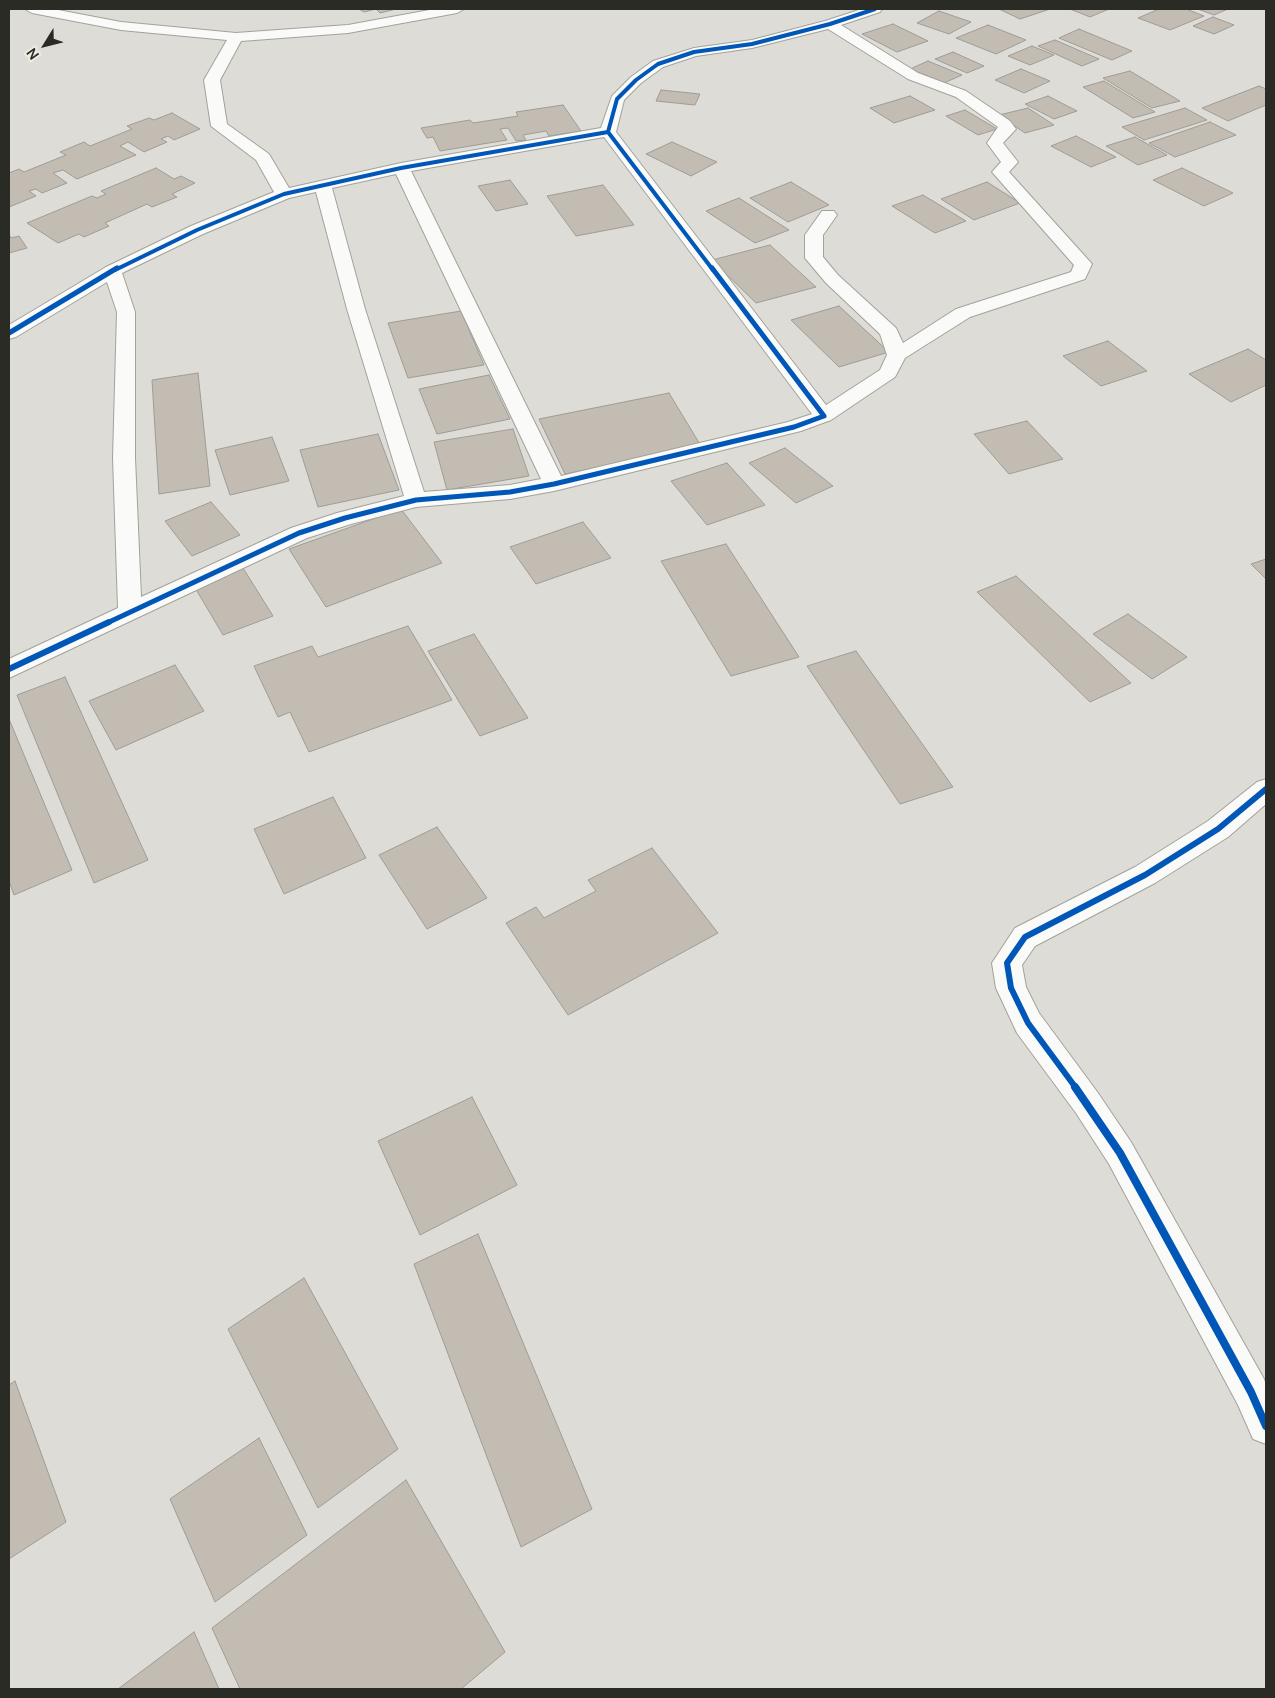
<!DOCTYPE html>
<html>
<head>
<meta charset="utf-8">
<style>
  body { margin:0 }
  #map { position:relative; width:1275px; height:1698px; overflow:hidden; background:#dddcd6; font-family:Manrope,sans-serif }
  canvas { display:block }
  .frame { position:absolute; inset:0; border:10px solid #2b2b26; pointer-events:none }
  .north { position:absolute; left:20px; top:20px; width:50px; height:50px; -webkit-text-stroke:4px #edece0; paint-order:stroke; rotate:234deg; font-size:14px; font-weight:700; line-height:20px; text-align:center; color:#2b2b26 }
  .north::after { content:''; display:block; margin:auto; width:18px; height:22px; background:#2b2b26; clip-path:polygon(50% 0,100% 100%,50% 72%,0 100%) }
</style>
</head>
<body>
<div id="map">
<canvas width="1275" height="1698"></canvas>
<div class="frame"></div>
<div class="north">N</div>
</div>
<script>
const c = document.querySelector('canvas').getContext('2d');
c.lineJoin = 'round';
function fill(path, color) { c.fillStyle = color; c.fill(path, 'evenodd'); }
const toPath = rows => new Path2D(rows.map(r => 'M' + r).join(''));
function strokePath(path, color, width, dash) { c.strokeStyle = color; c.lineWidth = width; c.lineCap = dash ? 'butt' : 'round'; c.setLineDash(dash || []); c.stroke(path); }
const building = toPath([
  [359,9,396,9,380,13,376,9,364,12,359,9],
  [999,9,1050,9,1020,19,999,9],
  [1070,9,1109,9,1090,17,1070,9],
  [1159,9,1186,9,1204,16,1170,30,1138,18,1159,9],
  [1198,9,1228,9,1214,15,1198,9],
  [939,11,971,22,949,34,917,23,939,11],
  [1213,17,1234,25,1214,34,1193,26,1213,17],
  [893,24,928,41,897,52,862,34,893,24],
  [988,25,1026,40,996,54,956,38,988,25],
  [1079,29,1132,51,1112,60,1059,38,1079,29],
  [1055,40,1099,59,1082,66,1038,46,1055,40],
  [1032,46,1054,55,1030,65,1008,56,1032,46],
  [953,52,984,66,967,73,935,59,953,52],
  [928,61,962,75,944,83,910,69,928,61],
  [1021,69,1050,81,1024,93,995,80,1021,69],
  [1130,71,1180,101,1152,108,1103,78,1130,71],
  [1104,81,1155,112,1133,118,1083,87,1104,81],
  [1259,86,1266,89,1266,105,1228,121,1202,108,1259,86],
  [661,90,700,94,695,105,656,101,661,90],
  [910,96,935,110,894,123,870,108,910,96],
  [1048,96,1077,111,1054,119,1025,104,1048,96],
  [563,105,581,131,549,136,546,131,523,135,526,140,516,141,508,128,500,129,507,140,440,151,433,137,427,138,421,128,470,120,473,123,518,116,516,112,563,105],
  [1028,108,1054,125,1025,133,999,115,1028,108],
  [1185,108,1207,120,1144,140,1122,127,1185,108],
  [965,110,997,129,978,135,946,116,965,110],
  [172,113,200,129,174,140,168,136,161,139,167,142,144,152,128,142,120,146,136,155,77,179,63,170,53,173,67,183,42,193,36,189,29,191,36,196,9,207,9,173,19,169,24,172,66,155,60,152,84,142,90,146,132,129,127,126,149,118,154,120,172,113],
  [1210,122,1236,135,1175,157,1149,143,1210,122],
  [1076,136,1116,157,1091,167,1051,146,1076,136],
  [1135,137,1167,155,1138,165,1106,146,1135,137],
  [672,142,717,162,691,176,646,154,672,142],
  [156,168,174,179,181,176,195,183,172,194,177,197,152,207,147,204,105,223,109,226,84,237,79,234,58,243,27,223,92,196,97,198,106,194,101,191,156,168],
  [1182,168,1233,193,1204,206,1153,180,1182,168],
  [510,180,528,204,496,211,478,186,510,180],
  [791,182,829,205,788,222,750,198,791,182],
  [987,182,1020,203,974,220,941,199,987,182],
  [603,185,634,225,576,236,547,196,603,185],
  [923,195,966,221,935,233,892,206,923,195],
  [739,198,789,230,755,243,706,211,739,198],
  [9,234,11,238,19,236,27,248,9,253,9,234],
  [770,245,816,287,756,303,712,260,770,245],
  [839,306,889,352,839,367,791,320,839,306],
  [461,311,484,365,408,378,388,323,461,311],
  [1108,341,1147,371,1101,386,1063,356,1108,341],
  [1248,349,1266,360,1266,385,1231,402,1189,374,1248,349],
  [198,373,210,486,159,494,152,380,198,373],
  [489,375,510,419,437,434,419,389,489,375],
  [669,393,701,446,565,474,539,419,669,393],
  [1027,421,1063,459,1009,474,974,434,1027,421],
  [513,429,529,476,447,490,434,442,513,429],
  [378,434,399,490,318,507,300,450,378,434],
  [272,437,289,481,230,495,215,450,272,437],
  [785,448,833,486,796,503,749,463,785,448],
  [727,463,765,505,707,525,671,481,727,463],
  [211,502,240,535,192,556,165,521,211,502],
  [401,509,442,563,326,607,289,549,401,509],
  [583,522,611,558,536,584,510,547,583,522],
  [726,544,799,657,731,676,661,561,726,544],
  [1266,559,1266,579,1251,564,1266,559],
  [243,568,273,616,223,635,194,586,243,568],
  [1016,576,1131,683,1090,702,977,592,1016,576],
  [1128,614,1187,657,1152,679,1093,634,1128,614],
  [408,626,452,700,309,752,290,712,278,717,254,666,312,646,318,657,408,626],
  [474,634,528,718,480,736,428,651,474,634],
  [856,651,953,787,900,804,807,666,856,651],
  [175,665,204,711,116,750,89,701,175,665],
  [65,677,148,860,94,883,17,695,65,677],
  [9,719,72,870,14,895,9,881,9,719],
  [333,797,366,858,284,894,254,829,333,797],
  [437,827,487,898,427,929,379,855,437,827],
  [652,848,718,933,568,1015,506,923,536,907,544,918,596,891,588,880,652,848],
  [472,1097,517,1185,420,1235,378,1141,472,1097],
  [478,1234,592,1509,521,1547,414,1264,478,1234],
  [304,1278,398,1449,318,1508,228,1329,304,1278],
  [15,1381,66,1522,9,1559,9,1385,15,1381],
  [259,1438,307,1535,215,1602,170,1499,259,1438],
  [406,1480,505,1652,461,1689,240,1689,212,1628,406,1480],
  [194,1632,219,1689,118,1689,194,1632]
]);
fill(building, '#c3bcb2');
strokePath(building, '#9d9c97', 1);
const minor = toPath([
  [25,9,53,9,121,22,236,33,348,25,435,9,464,9,457,13,348,33,241,41,220,80,227,124,269,154,289,188,401,163,601,128,612,96,631,77,653,61,694,48,752,40,825,21,862,9,882,9,880,12,841,25,918,73,966,91,1010,121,1016,129,1003,143,1018,162,1009,172,1092,264,1085,279,970,317,905,358,895,377,831,420,801,431,554,491,510,499,416,507,351,524,307,538,9,678,9,659,118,608,113,458,117,312,107,282,16,337,9,339,9,325,106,267,191,226,274,192,256,160,211,126,204,80,227,40,121,30,32,13,25,9],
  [828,29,908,79,956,97,998,127,987,143,1001,162,992,172,1074,265,1071,272,956,309,903,343,896,328,838,275,823,257,823,235,837,215,834,211,822,211,805,235,805,258,826,283,880,334,887,355,880,370,826,405,616,132,624,100,641,83,663,67,696,56,752,48,828,29],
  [604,137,812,414,788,422,561,476,411,171,604,137],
  [396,174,541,479,510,485,424,492,365,309,332,188,396,174],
  [316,192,347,309,404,496,337,513,291,528,141,597,135,458,135,312,122,273,203,234,289,198,316,192],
  [1266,779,1266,804,1228,837,1155,883,1035,946,1022,965,1026,987,1039,1013,1098,1093,1131,1142,1264,1379,1266,1385,1266,1444,1253,1439,1238,1405,1109,1164,1076,1113,1017,1033,996,988,992,963,1015,928,1135,867,1208,821,1257,782,1266,779]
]);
strokePath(minor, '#a2a29d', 2);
fill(minor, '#fafaf9');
strokePath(toPath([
  [608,132,713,270],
  [115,270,197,230,284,194,401,168,608,132,617,99,636,80,658,64,694,52,752,44,830,24,875,9]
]), '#0057b8', 4);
strokePath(toPath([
  [9,333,117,268],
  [107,623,299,533,345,518,416,500,510,492,554,484,794,427,824,416,712,268]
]), '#0057b8', 5);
strokePath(toPath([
  [9,669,109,622],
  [1076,1088,1028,1023,1011,988,1007,963,1025,937,1145,875,1218,829,1266,789]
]), '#0057b8', 6);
strokePath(toPath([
  [1075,1087,1120,1153,1251,1392,1266,1426]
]), '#0057b8', 8);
</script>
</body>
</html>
